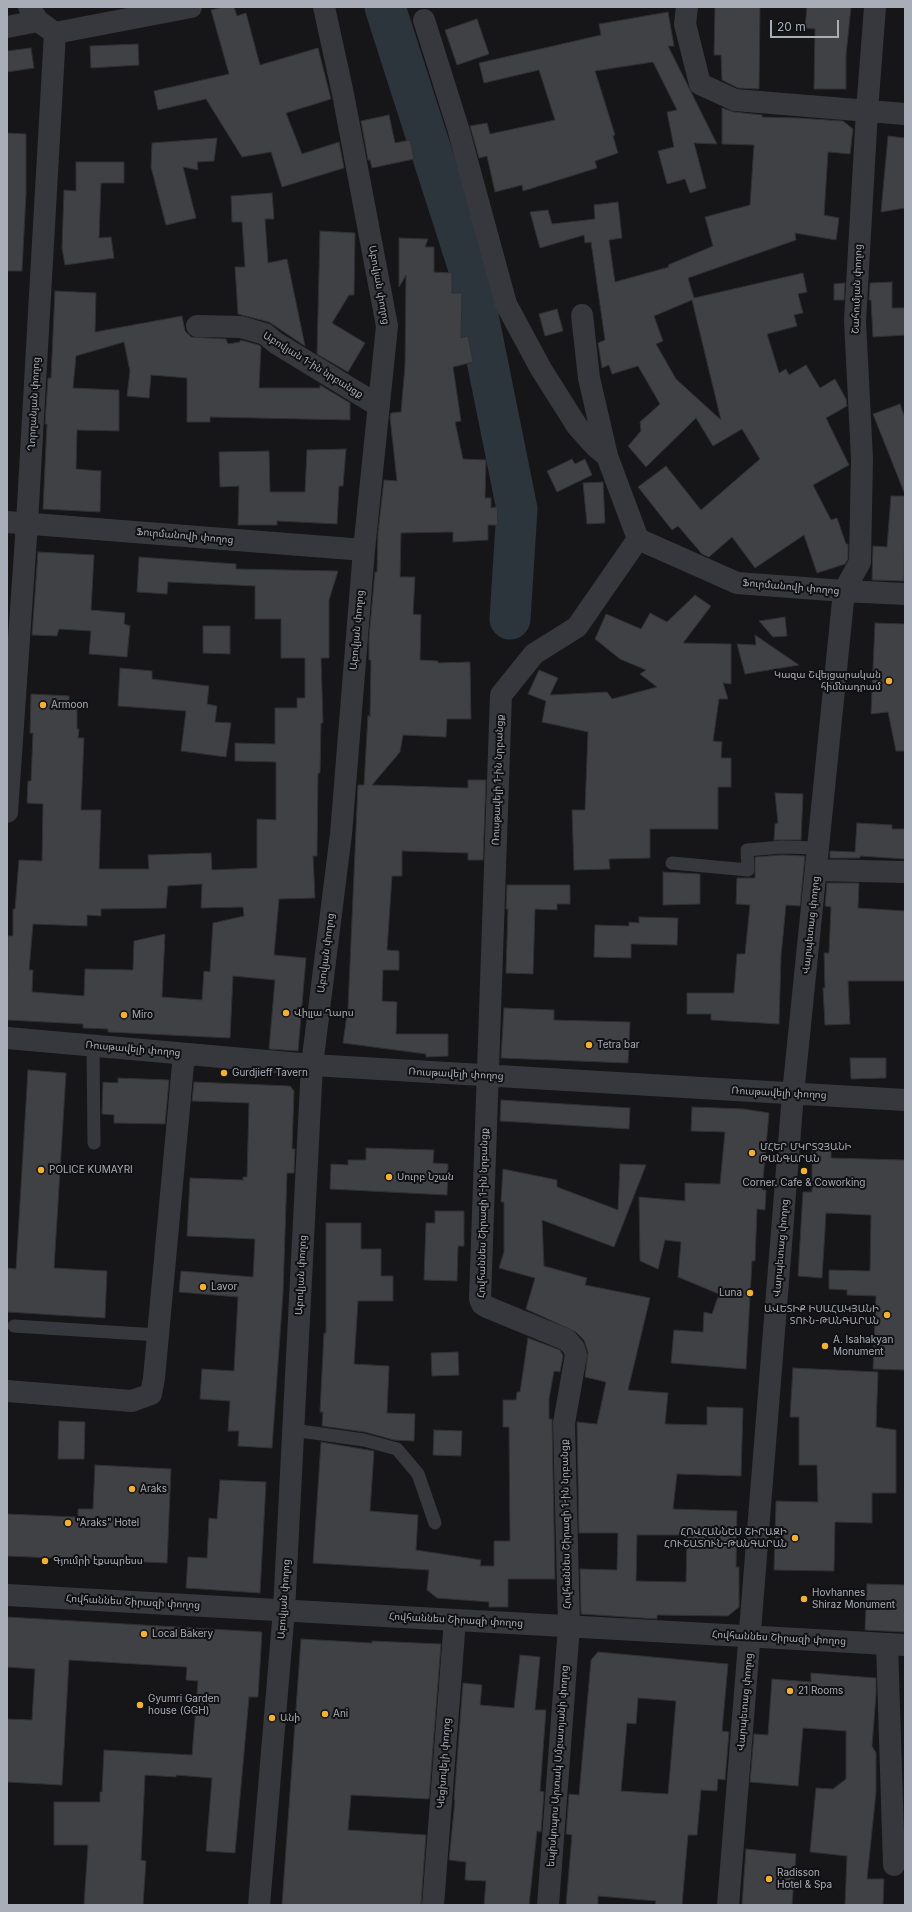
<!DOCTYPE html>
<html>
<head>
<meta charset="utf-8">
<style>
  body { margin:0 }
  #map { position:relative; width:912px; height:1912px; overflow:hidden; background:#161618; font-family:Inter,sans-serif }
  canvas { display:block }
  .frame { position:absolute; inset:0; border:8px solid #a8adb8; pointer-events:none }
  .scale { position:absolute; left:770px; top:20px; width:69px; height:18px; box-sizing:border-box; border:2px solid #a8adb8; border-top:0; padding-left:5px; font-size:12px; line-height:14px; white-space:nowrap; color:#a8adb8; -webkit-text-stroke:3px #111113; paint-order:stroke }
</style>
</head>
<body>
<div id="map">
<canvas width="912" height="1912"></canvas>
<div class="frame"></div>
<div class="scale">20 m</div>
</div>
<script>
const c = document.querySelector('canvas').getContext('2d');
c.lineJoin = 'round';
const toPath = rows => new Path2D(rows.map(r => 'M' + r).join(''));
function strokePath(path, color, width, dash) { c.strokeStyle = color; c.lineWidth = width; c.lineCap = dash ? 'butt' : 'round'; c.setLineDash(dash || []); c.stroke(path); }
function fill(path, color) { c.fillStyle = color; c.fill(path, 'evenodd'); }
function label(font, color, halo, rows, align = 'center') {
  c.font = font + ' Inter,"Noto Sans Armenian",sans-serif'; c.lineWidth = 4; c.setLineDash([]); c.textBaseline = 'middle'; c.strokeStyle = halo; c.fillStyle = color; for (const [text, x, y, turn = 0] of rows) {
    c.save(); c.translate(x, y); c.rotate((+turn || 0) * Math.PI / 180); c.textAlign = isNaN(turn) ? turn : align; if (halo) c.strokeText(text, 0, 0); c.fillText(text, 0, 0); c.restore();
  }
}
strokePath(toPath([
  [385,7,468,266,517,509,510,619]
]), '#2c353c', 41);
const building = toPath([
  [223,7,234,7,237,16,246,13,260,65,318,48,331,99,286,113,302,154,339,142,344,168,282,187,271,152,242,157,206,99,158,110,154,91,229,74,211,10,223,7],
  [715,7,760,7,759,89,738,88,722,80,721,55,714,55,715,7],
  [807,7,851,7,846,55,846,89,814,89,815,29,805,28,807,7],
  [668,12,674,46,668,46,717,144,694,143,706,188,690,193,685,179,667,184,658,151,674,147,667,112,677,110,653,62,595,71,615,135,613,136,618,153,595,161,597,168,523,191,522,185,495,192,487,156,479,158,470,126,487,123,490,134,555,120,539,70,484,83,479,63,601,35,599,24,668,12],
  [477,19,489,54,457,65,445,30,477,19],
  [138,44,139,65,91,68,90,46,138,44],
  [31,48,34,68,7,72,7,51,31,48],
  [722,108,734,112,762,115,762,117,798,118,843,121,853,129,850,154,828,152,824,215,839,218,836,240,795,233,796,240,688,278,694,298,803,273,807,292,798,294,803,313,794,315,797,326,767,334,779,373,786,369,789,375,806,365,820,388,835,379,846,399,847,406,826,418,849,465,813,485,831,520,837,518,846,544,848,544,848,559,845,564,817,573,804,535,755,568,732,537,709,557,702,554,678,526,672,530,638,487,666,466,701,510,760,459,742,429,713,446,696,418,646,467,628,446,641,431,640,422,660,404,638,366,612,374,609,365,602,368,598,343,605,340,591,242,585,243,584,235,540,248,530,212,548,210,552,224,595,219,594,205,618,202,622,238,609,240,615,282,669,267,668,265,713,246,705,217,750,205,754,145,722,144,722,108],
  [692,300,721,420,676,379,656,344,663,341,654,316,692,300],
  [389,115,395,143,410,140,414,159,372,168,370,160,368,160,361,121,389,115],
  [7,133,26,134,26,194,22,271,7,271,7,133],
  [888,136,905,138,905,208,881,212,888,136],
  [217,138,214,161,197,162,198,170,183,167,196,218,166,225,151,167,152,143,217,138],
  [76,162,124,162,124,183,101,183,99,238,111,237,114,258,65,265,62,248,64,190,76,191,76,162],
  [272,193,274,219,265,219,268,263,287,259,305,346,269,322,238,314,235,267,245,267,242,222,232,222,231,196,272,193],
  [320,231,355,233,354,295,349,295,332,323,365,343,348,372,317,354,320,231],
  [399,238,428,239,425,247,434,247,434,272,452,273,452,293,462,293,461,338,468,336,473,362,453,367,461,421,455,422,463,459,486,460,485,498,491,498,491,508,497,507,498,525,488,525,488,540,453,542,453,532,401,533,400,577,415,577,413,614,421,615,420,660,438,661,438,663,470,662,471,719,447,719,446,737,403,735,400,752,372,785,468,788,468,780,486,780,483,860,468,860,468,853,402,851,402,876,392,876,387,950,399,951,399,970,383,970,382,1001,397,1002,396,1034,448,1034,448,1056,426,1057,426,1054,343,1043,348,1008,358,785,364,785,368,715,370,717,371,660,369,660,369,637,375,572,377,572,378,532,384,480,397,481,390,417,391,413,401,412,405,366,406,275,399,287,399,238],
  [892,282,892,308,905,308,905,335,873,337,871,300,869,300,870,283,892,282],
  [845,283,844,300,834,300,834,284,845,283],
  [55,291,96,293,95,332,182,316,185,331,191,337,226,339,228,344,240,342,240,340,259,345,261,347,259,388,320,388,320,385,350,403,350,420,210,417,210,422,187,422,187,378,151,375,149,398,127,396,130,371,124,342,76,356,73,388,119,390,119,431,77,430,76,469,101,471,100,512,43,509,47,424,45,424,48,378,51,378,55,291],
  [557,309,563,331,545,336,539,314,557,309],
  [900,404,905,418,905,492,904,492,873,414,900,404],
  [346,449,343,486,339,486,337,524,277,521,277,525,238,525,239,486,220,487,219,452,269,451,270,492,305,492,307,450,346,449],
  [572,459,575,464,585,459,592,475,557,492,547,471,572,459],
  [603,482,605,523,587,524,583,483,603,482],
  [891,496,905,496,904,581,872,580,873,546,887,547,891,496],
  [38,552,94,555,91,610,125,613,124,624,130,626,127,657,89,654,91,631,59,629,57,636,32,635,38,552],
  [139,557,236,564,236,569,338,571,329,600,329,658,321,658,323,723,321,723,320,773,318,773,317,856,313,856,315,898,279,899,274,955,306,958,298,1051,269,1049,275,980,233,976,230,1038,108,1032,108,1029,83,1028,83,1024,7,1020,8,936,13,936,13,909,15,909,19,860,42,861,43,804,27,803,28,781,31,781,33,733,30,733,31,694,69,696,69,705,77,705,77,729,79,729,78,738,84,738,81,810,101,810,99,869,149,869,148,855,211,853,212,870,257,868,257,819,276,820,276,762,235,761,235,743,275,744,275,708,297,708,297,698,305,698,305,658,281,658,281,619,255,619,255,586,168,582,167,594,137,592,139,557],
  [202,884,201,908,243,907,244,916,213,923,210,972,204,971,202,1000,162,997,165,934,134,941,133,970,85,969,84,996,32,992,33,970,29,970,33,924,87,926,87,915,101,916,101,909,166,908,168,886,202,884],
  [695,595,711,606,683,643,731,644,731,684,723,683,728,699,719,699,713,741,722,742,721,758,731,758,731,787,718,787,718,829,650,829,650,858,609,859,610,869,574,870,572,810,585,810,588,732,542,722,546,701,528,694,539,670,558,678,550,695,607,692,612,699,657,687,640,674,646,670,620,659,595,639,606,614,641,629,650,613,667,622,695,595],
  [785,617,787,636,773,637,759,621,785,617],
  [875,623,905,624,905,751,896,751,888,712,871,714,875,623],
  [203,626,230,626,230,654,203,653,203,626],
  [755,635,799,665,745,674,737,644,756,645,755,635],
  [120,668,152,671,152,679,209,686,207,704,217,706,215,722,231,723,226,757,181,751,186,711,118,706,120,668],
  [775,793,803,794,801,840,774,840,775,824,778,823,775,793],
  [857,823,892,825,892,829,905,829,905,859,860,856,860,858,830,858,830,851,855,852,857,823],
  [782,855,805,856,800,906,786,905,781,956,779,1024,711,1020,711,1014,687,1014,687,993,734,993,737,954,745,954,750,905,736,904,737,878,755,878,755,857,782,855],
  [663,872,700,874,700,904,663,905,663,872],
  [827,883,859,883,858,908,905,911,905,981,848,981,850,1024,825,1025,823,988,825,988,824,953,829,953,831,907,825,906,827,883],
  [507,885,570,885,570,904,557,904,557,910,535,909,533,974,506,973,508,909,506,909,507,885],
  [639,917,678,918,677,945,631,944,631,958,594,957,595,925,629,926,629,922,639,923,639,917],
  [504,1008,554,1010,554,1020,630,1022,628,1063,501,1058,504,1008],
  [850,1058,886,1058,886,1078,851,1079,850,1058],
  [28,1070,66,1073,54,1268,107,1271,105,1318,7,1312,7,1268,16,1269,28,1070],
  [118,1078,169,1080,165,1124,114,1123,114,1115,102,1114,103,1082,118,1083,118,1078],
  [194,1082,290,1086,294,1091,292,1149,295,1149,294,1173,287,1173,283,1293,272,1448,238,1446,239,1431,228,1431,230,1401,200,1399,202,1369,234,1371,238,1297,179,1292,181,1271,253,1277,255,1239,187,1236,190,1178,243,1180,243,1177,247,1177,249,1103,192,1101,194,1082],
  [501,1100,630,1108,629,1129,500,1121,501,1100],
  [692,1107,744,1109,769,1113,762,1190,766,1190,765,1210,757,1209,755,1261,752,1261,746,1369,671,1363,674,1330,703,1332,704,1312,712,1314,719,1294,678,1277,681,1242,665,1240,658,1269,640,1261,639,1197,685,1201,685,1183,720,1184,725,1132,691,1131,692,1107],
  [812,1147,831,1147,831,1158,905,1160,905,1370,873,1369,876,1296,847,1295,847,1290,829,1289,829,1270,870,1271,871,1215,826,1213,822,1278,798,1276,803,1192,812,1192,812,1147],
  [366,1148,434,1150,433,1163,448,1164,447,1195,330,1189,331,1164,348,1165,348,1160,366,1160,366,1148],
  [620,1164,646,1165,614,1247,542,1220,544,1266,587,1278,585,1285,650,1298,628,1390,668,1393,665,1424,707,1425,707,1407,743,1408,741,1476,677,1474,673,1509,737,1511,736,1567,739,1567,739,1607,728,1616,657,1615,657,1619,581,1614,580,1569,617,1570,618,1533,579,1533,577,1422,597,1424,606,1382,585,1377,588,1352,584,1340,576,1332,526,1309,535,1278,499,1268,504,1252,504,1202,501,1202,503,1169,557,1180,557,1187,618,1210,620,1164],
  [637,1535,687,1535,686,1582,636,1581,637,1535],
  [435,1211,464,1211,464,1246,458,1246,457,1281,424,1280,426,1223,435,1223,435,1211],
  [326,1223,361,1223,361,1249,381,1249,381,1276,393,1276,393,1301,358,1301,354,1364,389,1366,387,1413,415,1414,414,1441,394,1440,365,1432,322,1426,323,1412,320,1412,324,1333,326,1333,326,1223],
  [528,1338,560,1350,563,1356,560,1372,554,1371,549,1399,549,1419,552,1419,555,1579,508,1579,508,1607,489,1607,489,1602,437,1598,427,1590,429,1570,313,1563,321,1442,374,1451,370,1511,418,1515,416,1550,481,1560,480,1566,494,1566,494,1541,510,1541,509,1427,503,1427,503,1400,516,1400,517,1392,520,1392,528,1338],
  [458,1352,459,1375,432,1376,431,1353,458,1352],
  [793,1368,878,1372,876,1427,896,1430,896,1493,872,1493,872,1523,835,1522,834,1571,774,1570,776,1501,818,1502,817,1465,799,1465,799,1417,790,1417,793,1368],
  [59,1421,85,1422,84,1459,58,1459,59,1421],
  [434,1430,462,1431,461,1456,433,1455,434,1430],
  [95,1465,171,1469,167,1563,7,1556,7,1514,78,1517,78,1509,93,1509,95,1465],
  [220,1480,266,1482,260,1593,186,1588,188,1557,207,1558,209,1518,217,1519,220,1480],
  [867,1584,905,1585,905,1632,865,1630,867,1584],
  [7,1617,262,1632,258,1697,249,1697,235,1853,206,1851,212,1778,176,1775,176,1777,145,1775,141,1860,146,1861,143,1905,84,1905,88,1845,54,1845,54,1802,100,1802,100,1792,102,1792,104,1750,192,1755,198,1681,186,1680,187,1667,69,1660,62,1785,7,1782,7,1719,32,1720,35,1669,7,1667,7,1617],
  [301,1639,372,1643,372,1641,441,1644,429,1799,351,1795,348,1830,426,1835,421,1905,282,1905,301,1639],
  [598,1652,728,1664,722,1731,729,1732,725,1780,718,1779,717,1791,701,1790,697,1835,688,1835,682,1905,655,1905,656,1901,598,1896,598,1905,566,1905,572,1835,566,1834,569,1794,579,1795,591,1660,598,1652],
  [638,1698,676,1701,668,1794,621,1791,627,1723,636,1724,638,1698],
  [520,1655,540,1657,535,1710,546,1710,540,1791,544,1792,541,1832,537,1831,529,1905,484,1905,486,1881,465,1880,466,1862,449,1860,455,1800,454,1800,463,1683,482,1685,480,1705,514,1708,520,1655],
  [811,1673,876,1678,876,1694,872,1746,876,1753,876,1792,867,1879,884,1879,883,1905,845,1905,847,1856,810,1852,816,1788,833,1789,846,1779,846,1731,803,1728,798,1786,750,1782,754,1734,768,1735,772,1679,811,1682,811,1673],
  [746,1849,796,1854,792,1905,742,1905,746,1849]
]);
fill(building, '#404145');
strokePath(building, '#303034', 1);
strokePath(toPath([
  [672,863,748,870,747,850,782,847,818,848],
  [93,1046,94,1143],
  [14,1326,158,1335],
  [293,1430,364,1440,397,1449,418,1474,435,1523]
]), '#37383d', 13);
strokePath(toPath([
  [687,7,685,24,700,84,735,100,905,114],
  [424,20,458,128,506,304,541,369,577,426,595,446,607,456],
  [7,27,38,21],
  [55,33,191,7],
  [582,315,589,378,607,456,638,539],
  [197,326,241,327,265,334,276,343,379,406],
  [7,522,364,550],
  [638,539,737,583,844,591,905,594],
  [7,812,27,523,55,33,38,21,29,7],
  [816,870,905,872],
  [7,1038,312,1065,905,1100],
  [7,1391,132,1401,151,1394,154,1378,184,1054],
  [887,1644,894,1865],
  [259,1905,284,1610,312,1065,341,834,364,550,387,326,343,94,324,7],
  [433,1905,455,1620],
  [548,1905,569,1626,564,1423,576,1355,574,1348,567,1340,487,1307,482,1304,480,1299,501,695,534,654,577,627,638,539],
  [728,1905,793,1094,844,591,860,562,862,458,855,321,867,111,875,7]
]), '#37383d', 22);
strokePath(toPath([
  [7,1595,905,1645]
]), '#37383d', 22);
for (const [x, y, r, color] of [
  [889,681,4,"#f2b134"],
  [43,705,4,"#f2b134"],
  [286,1013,4,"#f2b134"],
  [124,1015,4,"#f2b134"],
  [589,1045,4,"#f2b134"],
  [224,1073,4,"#f2b134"],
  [752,1153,4,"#f2b134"],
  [41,1170,4,"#f2b134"],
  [804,1171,4,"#f2b134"],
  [389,1177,4,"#f2b134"],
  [203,1287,4,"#f2b134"],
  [750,1293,4,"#f2b134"],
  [887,1315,4,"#f2b134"],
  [825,1346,4,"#f2b134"],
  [132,1489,4,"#f2b134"],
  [68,1523,4,"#f2b134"],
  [795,1538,4,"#f2b134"],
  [45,1561,4,"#f2b134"],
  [804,1599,4,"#f2b134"],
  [144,1634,4,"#f2b134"],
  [790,1691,4,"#f2b134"],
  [140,1705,4,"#f2b134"],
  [325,1714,4,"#f2b134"],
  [272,1718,4,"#f2b134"],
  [769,1879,4,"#f2b134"]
]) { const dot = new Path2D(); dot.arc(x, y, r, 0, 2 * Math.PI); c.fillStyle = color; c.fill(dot); strokePath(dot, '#111113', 1.5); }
label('10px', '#a8adb8', '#111113', [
  ["Աբովյան փողոց",379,285,80],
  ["Շահումյան փողոց",857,289,-88],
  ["Աբովյան 1-ին նրբանցք",313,365,32],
  ["Ղորղանյան փողոց",34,404,-87],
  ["Ֆուրմանովի փողոց",185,536,5],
  ["Ֆուրմանովի փողոց",791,587,5],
  ["Աբովյան փողոց",357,630,-85],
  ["Ռուսթավելի 1-ին նրբանցք",498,780,-88],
  ["Վարպետաց փողոց",811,925,-84],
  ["Աբովյան փողոց",326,953,-83],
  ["Ռուսթավելի փողոց",133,1049,5],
  ["Ռուսթավելի փողոց",456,1074,3],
  ["Ռուսթավելի փողոց",779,1093,3],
  ["Հովհաննես Շիրազի 1-ին նրբանցք",483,1213,-89],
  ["Վարպետաց փողոց",781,1248,-85],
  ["Աբովյան փողոց",301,1275,-87],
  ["Հովհաննես Շիրազի 1-ին նրբանցք",566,1524,-91],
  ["Աբովյան փողոց",284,1599,-86],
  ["Հովհաննես Շիրազի փողոց",133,1602,3],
  ["Հովհաննես Շիրազի փողոց",456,1620,3],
  ["Հովհաննես Շիրազի փողոց",779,1638,3],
  ["Վարպետաց փողոց",745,1702,-85],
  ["Կեցխովելի փողոց",444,1763,-86],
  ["եպիսկոպոս Արտակ Սմբատյանի փողոց",558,1766,-86]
]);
label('10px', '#a8adb8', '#111113', [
  ["Կազա Շվեյցարական",881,675,"right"],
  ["հիմնադրամ",881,687,"right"],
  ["Armoon",51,705],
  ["Վիլլա Ղարս",294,1013],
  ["Miro",132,1015],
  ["Tetra bar",597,1045],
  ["Gurdjieff Tavern",232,1073],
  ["ՄՀԵՐ ՄԿՐՏՉՅԱՆԻ",760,1147],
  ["ԹԱՆԳԱՐԱՆ",760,1159],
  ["POLICE KUMAYRI",49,1170],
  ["Սուրբ Նշան",397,1177],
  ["Corner. Cafe & Coworking",804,1183,"center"],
  ["Lavor",211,1287],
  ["Luna",742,1293,"right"],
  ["ԱՎԵՏԻՔ ԻՍԱՀԱԿՅԱՆԻ",879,1309,"right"],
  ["ՏՈՒՆ-ԹԱՆԳԱՐԱՆ",879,1321,"right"],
  ["A. Isahakyan",833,1340],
  ["Monument",833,1352],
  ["Araks",140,1489],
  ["\"Araks\" Hotel",76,1523],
  ["ՀՈՎՀԱՆՆԵՍ ՇԻՐԱԶԻ",787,1532,"right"],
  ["ՀՈՒՇԱՏՈՒՆ-ԹԱՆԳԱՐԱՆ",787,1544,"right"],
  ["Գյումրի էքսպրեսս",53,1561],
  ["Hovhannes",812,1593],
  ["Shiraz Monument",812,1605],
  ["Local Bakery",152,1634],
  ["21 Rooms",798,1691],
  ["Gyumri Garden",148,1699],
  ["house (GGH)",148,1711],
  ["Ani",333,1714],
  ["Անի",280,1718],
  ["Radisson",777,1873],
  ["Hotel & Spa",777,1885]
], 'left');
</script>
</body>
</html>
